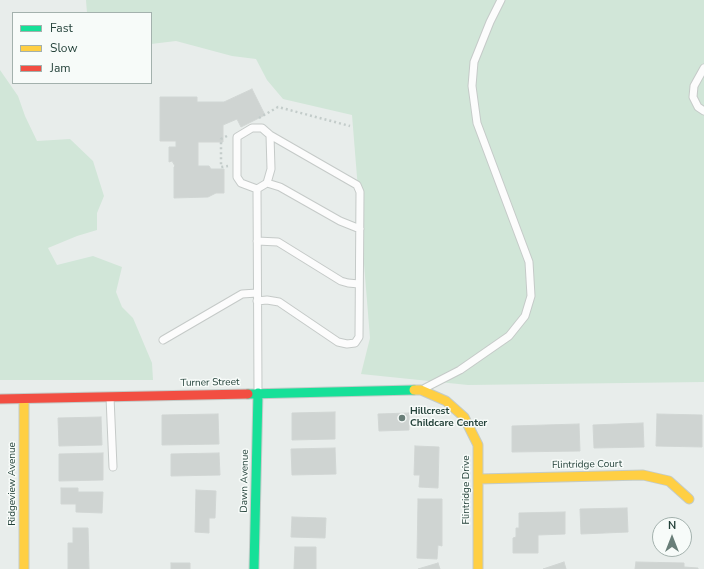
<!DOCTYPE html>
<html>
<head>
<meta charset="utf-8">
<style>
  body { margin:0 }
  #map { position:relative; width:704px; height:569px; overflow:hidden; background:#e8edeb; font-family:"Nunito Sans",sans-serif }
  canvas { display:block }
  .legend { position:absolute; left:12px; top:12px; width:140px; height:72px; box-sizing:border-box; background:#f7fbf9; border:1px solid #a3b1ad; margin:0; padding:5px 7px; list-style:none; font-size:12px; color:#24423a }
  .legend li { display:flex; align-items:center; gap:8px; height:20px }
  .legend b { width:20px; border:1px solid #a3b1ad }
  .north { position:absolute; left:652px; top:517px; width:40px; height:40px; box-sizing:border-box; background:#f7fbf9; border:1px solid #a3b1ad; border-radius:50%; rotate:0deg; font-size:11px; font-weight:700; line-height:16px; text-align:center; color:#24423a }
  .north::after { content:''; display:block; margin:auto; width:14px; height:18px; background:#697e78; clip-path:polygon(50% 0,100% 100%,50% 72%,0 100%) }
</style>
</head>
<body>
<div id="map">
<canvas width="704" height="569"></canvas>
<ul class="legend">
<li><b style="height:5px;background:#16e098"></b>Fast</li>
<li><b style="height:5px;background:#ffcf43"></b>Slow</li>
<li><b style="height:5px;background:#f24e42"></b>Jam</li>
</ul>
<div class="north">N</div>
</div>
<script>
const c = document.querySelector('canvas').getContext('2d');
c.lineJoin = 'round';
function fill(path, color) { c.fillStyle = color; c.fill(path, 'evenodd'); }
const toPath = rows => new Path2D(rows.map(r => 'M' + r).join(''));
function strokePath(path, color, width, dash) { c.strokeStyle = color; c.lineWidth = width; c.lineCap = dash ? 'butt' : 'round'; c.setLineDash(dash || []); c.stroke(path); }
function label(font, color, halo, rows, align = 'center') {
  c.font = font + ' "Nunito Sans",sans-serif'; c.lineWidth = 3; c.setLineDash([]); c.textBaseline = 'middle'; c.strokeStyle = halo; c.fillStyle = color; for (const [text, x, y, turn = 0] of rows) {
    c.save(); c.translate(x, y); c.rotate((+turn || 0) * Math.PI / 180); c.textAlign = isNaN(turn) ? turn : align; if (halo) c.strokeText(text, 0, 0); c.fillText(text, 0, 0); c.restore();
  }
}
fill(toPath([
  [86,0,704,0,704,382,468,385,361,374,370,338,352,115,283,99,267,80,256,59,232,56,176,41,151,44,151,13,87,13],
  [0,70,18,96,25,116,37,141,70,139,93,161,104,196,97,213,97,230,77,236,48,248,57,265,93,256,122,267,116,292,122,307,133,318,152,363,153,380,0,380]
]), '#d1e6d8');
const building = toPath([
  [252,89,265,115,241,127,237,119,223,125,223,142,198,142,198,166,209,166,211,169,224,169,224,193,216,193,208,197,174,198,174,167,175,166,172,161,169,162,169,147,176,147,176,141,160,141,160,97,197,97,197,102,224,102,252,89],
  [335,412,335,439,292,440,292,413,335,412],
  [409,413,409,430,379,431,378,414,409,413],
  [218,414,219,444,162,445,162,415,218,414],
  [657,414,702,415,702,447,656,446,657,414],
  [101,417,102,445,59,446,58,418,101,417],
  [643,423,644,447,594,448,593,425,643,423],
  [579,424,580,451,512,452,512,426,579,424],
  [415,446,439,447,438,488,419,487,420,475,414,475,415,446],
  [335,448,336,474,292,475,291,449,335,448],
  [103,453,103,480,59,481,59,454,103,453],
  [219,453,220,475,171,476,171,454,219,453],
  [61,488,78,488,78,492,103,492,102,513,76,512,76,504,61,504,61,488],
  [196,490,216,491,215,518,209,518,209,533,195,532,196,490],
  [418,499,442,499,442,546,438,545,437,559,417,558,418,499],
  [627,508,628,532,581,534,580,509,627,508],
  [565,512,565,534,538,535,538,553,513,553,513,538,516,537,516,528,519,528,519,513,565,512],
  [292,517,326,518,325,538,291,537,292,517],
  [73,528,88,528,89,569,68,569,68,543,73,543,73,528],
  [295,547,316,547,316,569,294,569,295,547],
  [564,562,566,569,543,569,564,562],
  [636,562,684,563,684,567,698,568,698,569,635,569,636,562],
  [171,563,190,563,190,569,171,569,171,563],
  [438,563,440,569,418,569,438,563]
]);
fill(building, '#cfd4d2');
strokePath(building, '#d1d6d4', 1);
const lane = toPath([
  [704,68,694,86,693,97,698,107,704,111],
  [267,183,280,187,340,221,360,229],
  [257,189,241,183,237,177,237,137,252,128,262,128,270,135,271,169,267,183,257,189,258,392],
  [257,241,278,242,341,281,348,283,359,284],
  [257,301,267,300,279,302,338,342,347,344,355,343,359,337,360,192,357,185,270,135],
  [163,340,242,294,257,293],
  [425,388,460,370,509,336,525,316,531,296,529,262,477,123,472,86,474,62,490,22,501,0],
  [110,397,113,467]
]);
const fast = toPath([
  [248,394,414,390],
  [254,569,258,393]
]);
const slow = toPath([
  [414,390,421,390,446,401,464,417,478,445,478,569],
  [24,399,24,569],
  [478,479,643,475,669,481,689,499]
]);
const jam = toPath([
  [0,399,248,394]
]);
strokePath(lane, '#c5cac8', 9);
strokePath(fast, '#c3cbc8', 11);
strokePath(slow, '#c3cbc8', 11);
strokePath(jam, '#c3cbc8', 11);
strokePath(toPath([
  [259,118,278,107,350,126],
  [227,136,221,139,221,167,228,166]
]), '#c3ccca', 2.5, [2, 3]);
strokePath(lane, '#fcfcfc', 7);
strokePath(fast, '#16e098', 9);
strokePath(slow, '#ffcf43', 9);
strokePath(jam, '#f24e42', 9);
for (const [x, y, r, color] of [
  [402,418,4,"#697e78"]
]) { const dot = new Path2D(); dot.arc(x, y, r, 0, 2 * Math.PI); c.fillStyle = color; c.fill(dot); strokePath(dot, '#f7fbf9', 1.5); }
label('10px', '#24423a', '#f7fbf9', [
  ["Turner Street",210,383,-1],
  ["Flintridge Court",587,465,-1],
  ["Dawn Avenue",245,481,-89],
  ["Ridgeview Avenue",13,484,-90],
  ["Flintridge Drive",467,490,-90]
]);
label('bold 10px', '#24423a', '#f7fbf9', [
  ["Hillcrest",410,412],
  ["Childcare Center",410,424]
], 'left');
</script>
</body>
</html>
